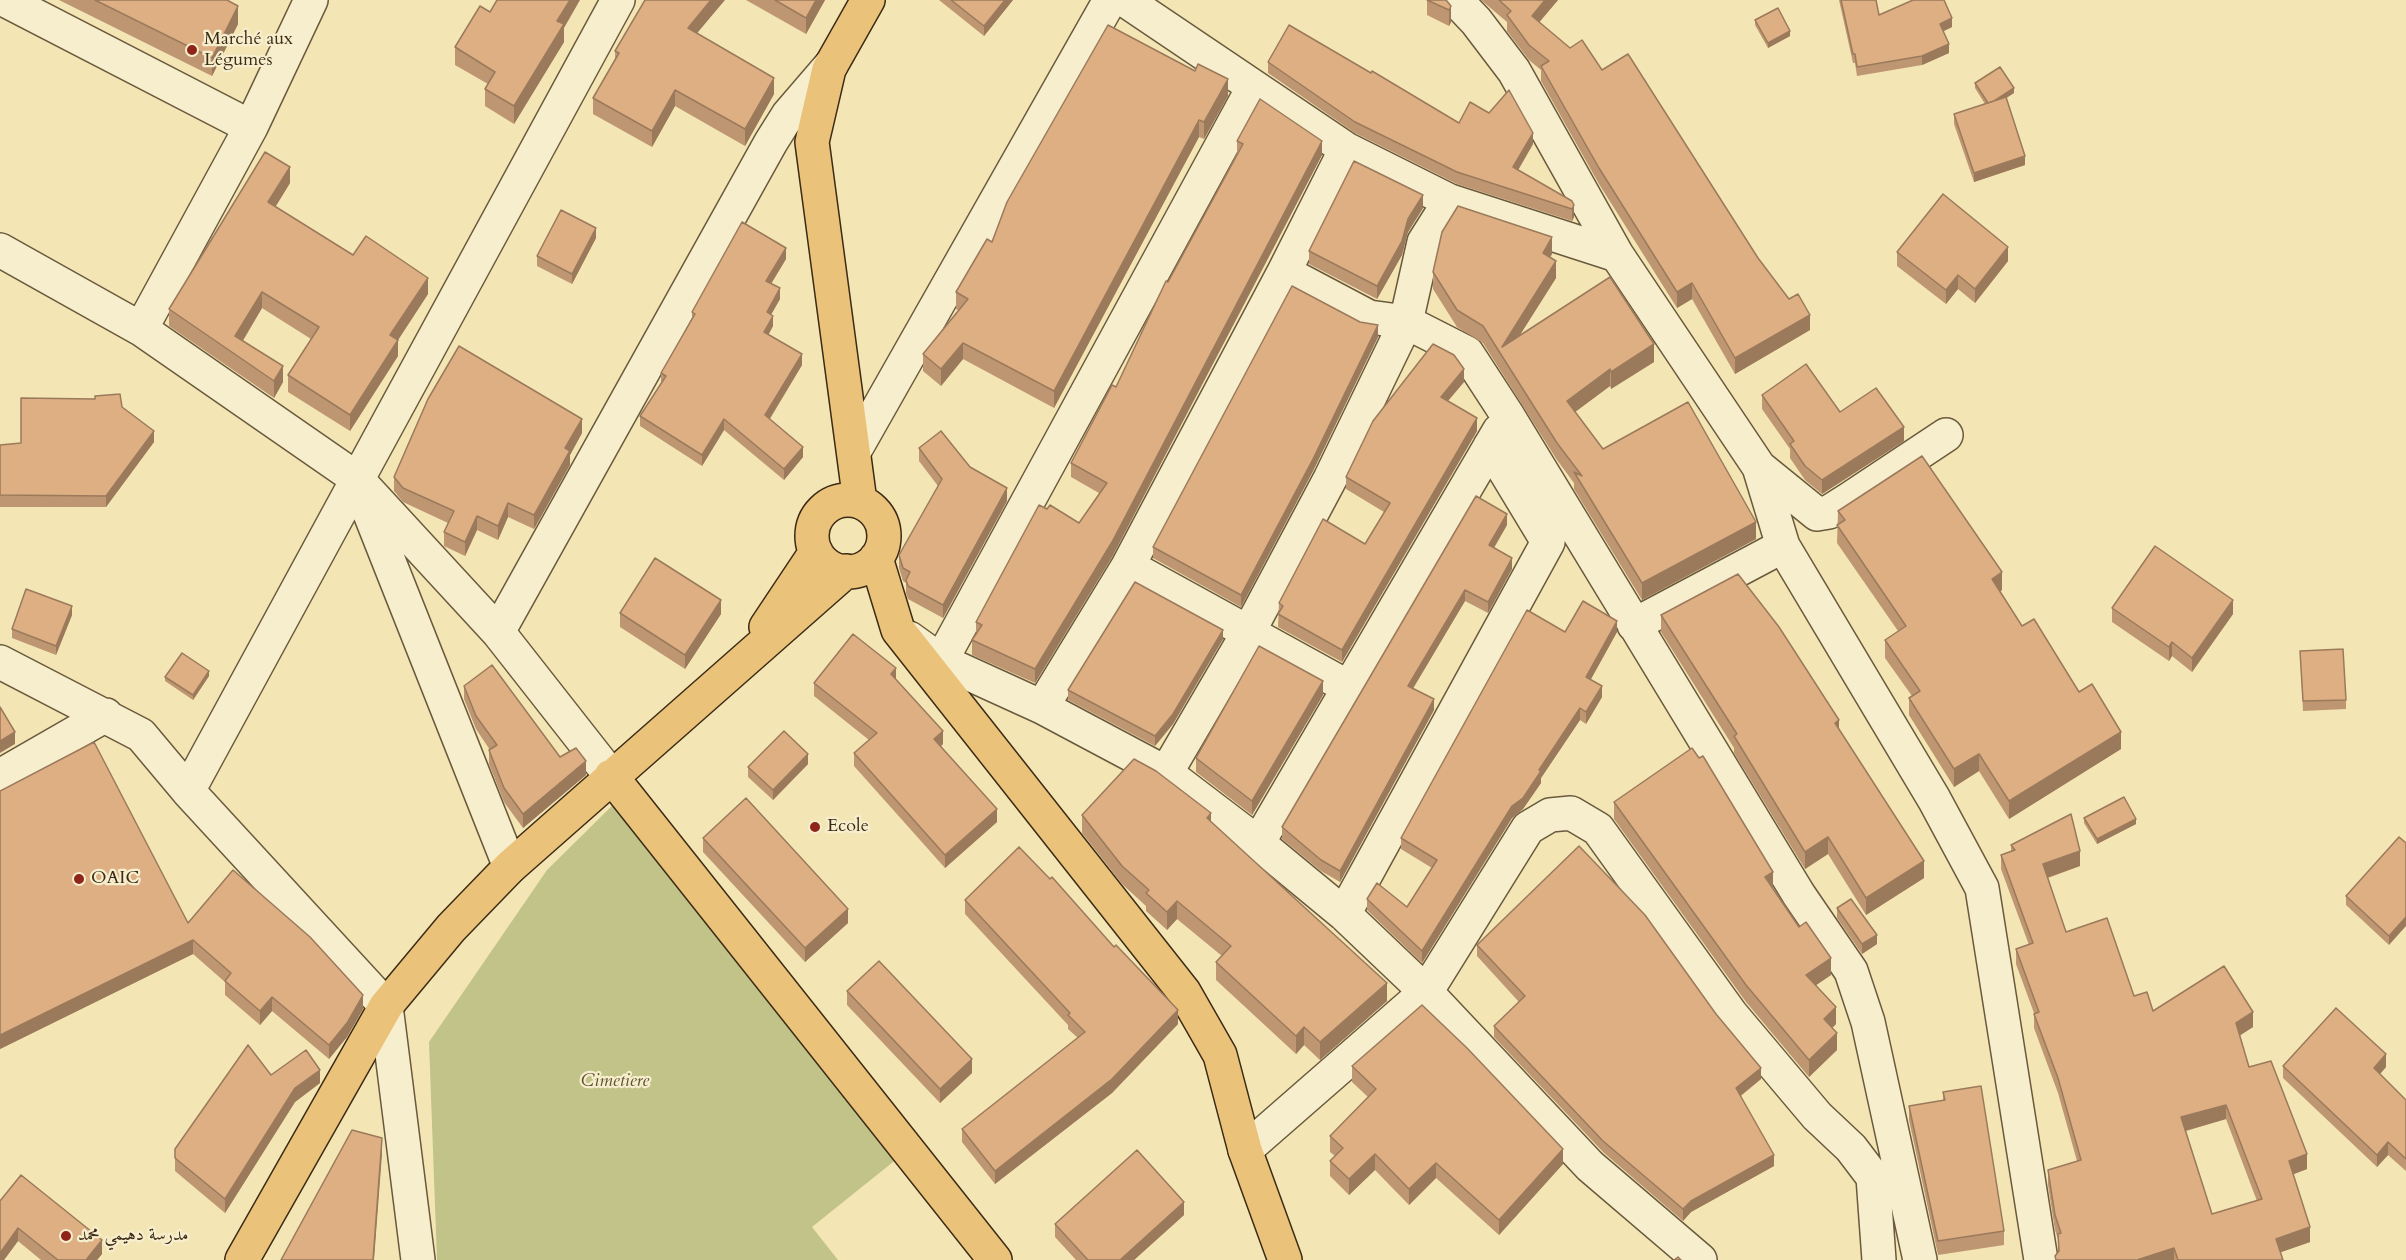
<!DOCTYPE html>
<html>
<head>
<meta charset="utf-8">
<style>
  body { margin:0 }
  canvas { display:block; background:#f3e5b4 }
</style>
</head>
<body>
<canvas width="2406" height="1260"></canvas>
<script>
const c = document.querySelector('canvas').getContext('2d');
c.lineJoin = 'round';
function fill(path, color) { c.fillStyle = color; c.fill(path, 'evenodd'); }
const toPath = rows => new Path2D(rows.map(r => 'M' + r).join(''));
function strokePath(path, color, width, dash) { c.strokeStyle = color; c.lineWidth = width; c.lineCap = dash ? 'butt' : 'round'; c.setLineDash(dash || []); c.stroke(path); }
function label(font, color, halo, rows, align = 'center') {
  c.font = font + ' Cardo,Amiri,serif'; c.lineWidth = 4.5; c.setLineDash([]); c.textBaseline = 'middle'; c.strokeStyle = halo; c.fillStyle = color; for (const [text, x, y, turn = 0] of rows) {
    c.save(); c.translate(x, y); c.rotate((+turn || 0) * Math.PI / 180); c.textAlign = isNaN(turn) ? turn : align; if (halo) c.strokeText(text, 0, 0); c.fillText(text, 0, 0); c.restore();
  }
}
fill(toPath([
  [618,800,898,1158,812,1227,838,1260,437,1260,429,1042,547,870]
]), '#c1c389');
const minor = toPath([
  [5,0,251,127],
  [1125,0,1346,149,1450,201,1617,255],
  [1456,0,1476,21,1514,71,1617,255,1759,467,1783,546,1934,799,1982,888,2041,1260],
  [1450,201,1424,242,1406,322,1467,353,1508,416,1799,895,1851,971,1868,1022,1920,1260],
  [0,250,141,329,356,478,498,632,611,776],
  [141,329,251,127,311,0],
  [855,450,1110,0],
  [1759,467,1817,514,1829,512,1848,500,1946,435],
  [363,496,510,867],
  [1128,566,1348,687],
  [1634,625,1783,546],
  [498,632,771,142,788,115,831,65],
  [909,638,941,661,1042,707,1166,773,1258,843,1344,914,1426,992,1590,1166,1700,1260],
  [941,661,1253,88],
  [0,662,141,735,188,791,386,1006,418,1260],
  [1042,707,1128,566,1284,272,1346,149],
  [1166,773,1248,633,1330,479,1406,322,1369,317,1284,272],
  [0,776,106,715],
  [188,791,618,0],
  [1258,843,1499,431],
  [1344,914,1548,542,1490,446],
  [1245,1150,1426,992,1528,828,1550,815,1571,813,1598,829,1731,1014,1817,1116,1851,1148,1873,1177,1879,1260]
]);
const major = toPath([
  '812 536a36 36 0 1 1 72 0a36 36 0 1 1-72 0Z',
  [860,502,812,142,829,69,868,0],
  [876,558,898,630,1184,992,1220,1055,1245,1150,1285,1260],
  [766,627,816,552],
  [611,776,995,1260],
  [242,1260,386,1006,451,928,510,867,846,571]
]);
strokePath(minor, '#6a5a3d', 36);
strokePath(major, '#3c2b15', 36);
strokePath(minor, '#f7eece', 33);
strokePath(major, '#eac27a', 33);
fill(toPath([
  [59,0,227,0,238,24,212,76],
  [746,0,825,0,806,34],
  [939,0,1013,0,984,36],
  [1427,0,1451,6,1451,22,1449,26,1427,15],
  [1481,0,1558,0,1539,22,1570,48,1602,70,1758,258,1810,330,1735,374,1692,299,1677,308,1599,184,1541,81,1541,70,1529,60,1507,31,1507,22],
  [1839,0,1876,0,1879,15,1952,27,1943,31,1949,53,1922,65,1857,76,1855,63,1853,63],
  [490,12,564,28,564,42,514,124,485,106,485,89,488,84,455,65,455,47],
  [1755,20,1790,36,1768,48,1755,25],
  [697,33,774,94,745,146,675,106,652,147,593,114,593,98,615,59,615,51],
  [1268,62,1371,73,1459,123,1533,144,1518,170,1572,201,1574,217,1572,221,1457,184,1355,133,1268,73],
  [1975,83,2014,93,2006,98,2025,165,1974,182,1954,124,1954,114,1985,104,1975,88],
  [1228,96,1204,139,1199,137,1054,408,963,359,941,386,923,371,923,354,958,310,956,309,956,292,992,242],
  [1237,141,1322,155,1112,557,1035,683,972,655,972,640,976,635,976,622,1047,509,1079,523,1099,493,1071,477,1071,463,1116,387,1237,153],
  [290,183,275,207,353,255,428,294,398,340,398,356,350,431,288,392,288,375,311,339,262,308,243,341,283,382,274,398,169,326,169,309],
  [1423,208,1408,232,1402,255,1377,299,1309,264,1309,251],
  [596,238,572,284,537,266,537,256],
  [1897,252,2008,261,1975,303,1958,289,1946,304,1897,266],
  [1552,254,1550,257,1556,278,1520,335,1654,362,1611,389,1610,386,1575,412,1603,449,1756,539,1642,600,1574,489,1574,483,1557,460,1483,343,1457,327,1433,289,1433,272],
  [786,259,771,284,780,299,771,314,773,326,768,335,802,365,770,419,803,457,784,480,724,430,702,466,640,426,640,416,661,384,661,373,692,319,692,312],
  [1378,337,1313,471,1241,607,1153,558,1153,547],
  [1464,382,1448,401,1477,431,1342,662,1278,627,1279,603,1365,544,1384,512,1346,489,1346,477],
  [1762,395,1840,412,1904,441,1822,494,1805,480,1790,458,1790,449,1762,409],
  [122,407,154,442,106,507,0,507,0,445,21,443],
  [582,433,570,455,570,465,568,468,534,529,508,517,498,540,477,530,465,556,444,546,444,532,448,523,403,502,394,491,394,477],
  [919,448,970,467,1007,501,943,618,908,599,906,593,906,583,903,581,899,568,899,555,938,486,919,461],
  [1838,511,2002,590,2000,591,2022,626,2079,692,2121,749,2009,819,1979,771,1954,787,1909,715,1909,698,1912,696,1885,658,1885,640,1898,631,1837,543],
  [1507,525,1494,548,1512,569,1488,613,1465,601,1413,688,1434,710,1340,882,1321,871,1282,839,1282,827],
  [2112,608,2233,614,2192,672,2172,656,2169,661,2112,622],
  [620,613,721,614,685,669,620,627],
  [72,615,56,655,12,638,12,629],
  [1661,615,1839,729,1924,878,1866,915,1828,854,1805,869,1734,753,1734,748,1661,632],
  [1565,632,1617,632,1591,679,1602,697,1586,724,1580,720,1541,778,1541,783,1523,809,1512,818,1422,963,1367,910,1367,899,1407,907,1432,868,1401,849,1401,838],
  [1223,639,1173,724,1155,746,1068,700,1068,690],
  [2300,651,2346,700,2346,709,2303,711],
  [209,676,193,700,165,681,165,677],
  [896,679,943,744,941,746,997,822,945,868,854,766,854,753,869,740,814,696,814,683],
  [464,686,560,757,586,775,523,828,504,802,489,764,489,750,490,750,476,729,464,699],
  [1323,695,1252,815,1196,772,1196,758],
  [808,764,773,800,748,777,748,767],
  [0,791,188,923,363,1009,347,1037,329,1059,272,1011,260,1025,225,995,225,982,193,954,0,1049],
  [1614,802,1773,889,1831,975,1816,985,1836,1024,1832,1028,1837,1050,1809,1077,1746,1002,1614,819],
  [1082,815,1211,822,1387,1001,1320,1060,1304,1045,1296,1054,1216,980,1216,962,1222,956,1177,919,1167,930,1146,911,1146,906,1122,884,1082,833],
  [2084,818,2136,824,2097,844,2084,823],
  [703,838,848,923,805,962,703,852],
  [2406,843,2389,945,2346,905,2346,896],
  [2011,845,2080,866,2048,878,2066,932,2134,996,2153,1011,2253,1027,2240,1035,2249,1067,2307,1169,2293,1174,2310,1242,2280,1252,2283,1260,2055,1260,2055,1256,2058,1252,2058,1239,2055,1230,2048,1185,2048,1170,2077,1161,2058,1093,2034,1028,2034,1013,2016,964,2016,949,2029,945,2001,869,2001,855,2011,851],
  [2226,1119,2257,1201,2212,1214,2186,1131],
  [965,900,1178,1024,1112,1093,995,1184,962,1142,962,1129,1078,1038,1068,1029,1068,1025,965,914],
  [1837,908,1877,944,1862,954,1837,918],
  [1477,945,1761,1079,1741,1096,1774,1166,1691,1212,1683,1221,1603,1152,1494,1037,1494,1026,1519,1002,1477,956],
  [847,991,972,1073,940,1103,847,1005],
  [1352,1066,1563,1164,1499,1235,1436,1178,1409,1205,1375,1170,1349,1195,1330,1176,1330,1161,1335,1156,1330,1152,1330,1136,1368,1097,1352,1082],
  [2283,1066,2386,1067,2380,1074,2406,1100,2406,1171,2388,1155,2377,1167,2283,1078],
  [271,1075,320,1083,295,1102,225,1213,175,1171,175,1149],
  [1943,1092,2004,1231,2004,1245,1938,1255,1909,1120,1909,1106,1943,1100],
  [0,1201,102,1254,97,1260,41,1260,18,1241,4,1260,0,1260],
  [1184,1215,1134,1260,1076,1260,1055,1237,1055,1224]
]), '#be9671');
fill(toPath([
  [570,0,580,0,564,28,564,42,514,124,514,106,557,21],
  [711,0,725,0,688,44,688,28],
  [816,0,825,0,806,34,806,18],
  [1005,0,1013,0,984,36,984,26],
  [1545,0,1558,0,1532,31,1532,16],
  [238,6,238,24,212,76,212,58],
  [1451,6,1451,22,1449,26,1449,10],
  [1952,18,1952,27,1940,33,1940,24],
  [1790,31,1790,36,1768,48,1768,43],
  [1949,44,1949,53,1922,65,1922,56],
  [774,78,774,94,745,146,745,129],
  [1228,79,1228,96,1204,139,1204,122],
  [2014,88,2014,93,1989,109,1989,105],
  [675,90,675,106,652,147,652,131],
  [1199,120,1199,137,1054,408,1054,391],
  [1533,133,1533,144,1513,179,1513,167],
  [1322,141,1322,155,1112,557,1035,683,1035,669],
  [2025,156,2025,165,1974,182,1974,173],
  [290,167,290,183,268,219,268,202],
  [1423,195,1423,208,1408,232,1402,255,1377,299,1377,286,1408,219],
  [1574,205,1574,217,1572,221,1572,209],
  [596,228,596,238,572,284,572,274],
  [1552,237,1552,254,1543,270,1543,253],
  [2008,247,2008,261,1975,303,1975,289],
  [786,248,786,259,766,292,766,281],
  [1556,261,1556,278,1504,360,1502,347],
  [1958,275,1958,289,1946,304,1946,290],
  [428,278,428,294,398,340,398,356,350,431,350,415,390,335],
  [1692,283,1692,299,1677,308,1677,292],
  [780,288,780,299,767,322,767,312],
  [262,292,262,308,235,353,235,336],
  [1810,315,1810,330,1735,374,1735,358],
  [773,316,773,326,764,343,764,332],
  [1378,325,1378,337,1313,471,1241,607,1241,595],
  [963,343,963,359,941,386,941,369],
  [1654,344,1654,362,1611,389,1611,372],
  [802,354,802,365,765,426,765,415],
  [283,366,283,382,274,398,274,381],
  [1464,369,1464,382,1441,409,1441,397],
  [1610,369,1610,386,1567,418,1567,401],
  [1477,418,1477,431,1342,662,1342,650],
  [582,419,582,433,570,455,570,465,534,529,534,515,565,448],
  [724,419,724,430,702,466,702,455],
  [1904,427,1904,441,1822,494,1822,480],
  [154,431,154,442,106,507,106,496],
  [803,447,803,457,784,480,784,469],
  [1007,488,1007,501,943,618,943,605],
  [508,503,508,517,498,540,498,526],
  [1507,514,1507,525,1489,556,1489,545],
  [477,516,477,530,465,556,465,542],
  [1756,522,1756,539,1642,600,1642,583],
  [1512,558,1512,569,1488,613,1488,602],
  [2002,572,2002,590,1992,597,1992,579],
  [1465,590,1465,601,1408,697,1408,686],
  [721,600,721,614,685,669,685,655],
  [2233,600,2233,614,2192,672,2192,658],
  [72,606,72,615,56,655,56,646],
  [1617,621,1617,632,1586,688,1586,677],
  [1223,630,1223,639,1173,724,1155,746,1155,736],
  [2172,642,2172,656,2169,661,2169,647],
  [896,668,896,681,891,674],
  [209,671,209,676,193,700,193,695],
  [1323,681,1323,695,1252,815,1252,801],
  [1602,686,1602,697,1586,724,1586,712],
  [1434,699,1434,710,1340,882,1340,871],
  [1580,708,1580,720,1541,778,1541,783,1523,809,1512,818,1422,963,1422,951,1512,806,1539,770],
  [1839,720,1839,737,1835,723],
  [943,731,943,744,934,752,934,739],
  [15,732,15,744,0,753,0,741],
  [2121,732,2121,749,2009,819,2009,801],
  [808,754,808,764,773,800,773,790],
  [1979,754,1979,771,1954,787,1954,769],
  [586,761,586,775,523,828,523,814],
  [997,809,997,822,945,868,945,855],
  [1211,813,1211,831,1207,818],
  [2136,819,2136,824,2097,844,2097,839],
  [1828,837,1828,854,1805,869,1805,852],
  [2080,851,2080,866,2043,879,2043,864],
  [1924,861,1924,878,1866,915,1866,898],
  [1773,872,1773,889,1765,877],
  [1177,901,1177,919,1167,930,1167,912],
  [848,909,848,923,805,962,805,948],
  [2406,917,2406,926,2389,945,2389,936],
  [1877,935,1877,944,1862,954,1862,944],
  [193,940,193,954,0,1049,0,1035],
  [1831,958,1831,975,1806,992,1806,975],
  [1387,983,1387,1001,1320,1060,1320,1042],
  [363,995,363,1009,347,1037,329,1059,329,1045],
  [272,997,272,1011,260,1025,260,1011],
  [1836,1007,1836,1024,1824,1036,1824,1019],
  [1178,1010,1178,1024,1112,1093,995,1184,995,1171],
  [2253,1012,2253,1027,2236,1038,2236,1023],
  [1304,1027,1304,1045,1296,1054,1296,1036],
  [1837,1033,1837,1050,1809,1077,1809,1060],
  [2386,1054,2386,1067,2374,1081,2374,1068],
  [972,1059,972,1073,940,1103,940,1089],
  [1761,1068,1761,1079,1736,1099,1736,1088],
  [320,1070,320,1083,295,1102,225,1213,225,1199,295,1088],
  [2226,1105,2226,1119,2181,1132,2181,1117],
  [382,1138,382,1154,374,1260,373,1260],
  [2388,1142,2388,1155,2377,1167,2377,1155],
  [1563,1149,1563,1164,1499,1235,1499,1220],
  [1375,1154,1375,1170,1349,1195,1349,1179],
  [2307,1154,2307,1169,2289,1176,2289,1161],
  [1774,1155,1774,1166,1691,1212,1683,1221,1683,1209,1691,1201],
  [1436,1163,1436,1178,1409,1205,1409,1189],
  [1184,1202,1184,1215,1134,1260,1120,1260],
  [2310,1227,2310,1242,2276,1254,2276,1239],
  [18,1228,18,1241,4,1260,0,1260,0,1253],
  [102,1240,102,1254,97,1260,86,1260],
  [2174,1248,2174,1260,2137,1260]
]), '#9b7a5c');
const building = toPath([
  [95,0,227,0,238,6,212,58,95,0],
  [497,0,570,0,557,21,564,24,514,106,485,89,495,72,455,47,480,6,490,12,497,0],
  [645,0,711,0,688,28,774,78,745,129,675,90,652,131,593,98,619,53,615,51,645,0],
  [775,0,816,0,806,18,775,0],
  [951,0,1005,0,984,26,951,0],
  [1427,0,1446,0,1451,6,1449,10,1427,0],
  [1499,0,1545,0,1532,16,1570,48,1582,40,1602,70,1628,54,1758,258,1789,299,1798,294,1810,315,1735,358,1692,283,1677,292,1599,168,1541,66,1549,61,1529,45,1507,15,1511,11,1499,0],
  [1841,0,1876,0,1879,15,1913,0,1944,0,1952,18,1940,24,1949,44,1922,56,1857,67,1855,54,1853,54,1841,0],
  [1778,8,1790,31,1768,43,1755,20,1778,8],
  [1108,25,1195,71,1198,64,1228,79,1204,122,1199,120,1054,391,963,343,941,369,923,354,968,299,956,292,987,239,992,242,1007,202,1108,25],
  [1289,25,1371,73,1372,71,1459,123,1470,102,1489,113,1509,90,1533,133,1513,167,1572,201,1574,205,1572,209,1457,172,1355,122,1268,62,1289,25],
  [2000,67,2014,88,1994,101,1988,103,1975,83,2000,67],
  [2006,97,2025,156,1974,173,1954,114,2006,97],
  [1260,99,1322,141,1112,542,1035,669,972,640,982,625,976,622,1039,505,1047,509,1050,505,1079,523,1107,483,1071,463,1112,385,1116,387,1166,281,1168,282,1243,144,1237,141,1260,99],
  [265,152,290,167,268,202,353,255,366,236,428,278,390,335,398,340,350,415,288,375,319,327,262,292,235,336,283,366,274,381,169,309,265,152],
  [1354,161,1423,195,1408,219,1402,241,1377,286,1309,251,1354,161],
  [1943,194,2008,247,1975,289,1958,275,1946,290,1897,252,1943,194],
  [1458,206,1552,237,1543,253,1556,261,1502,347,1610,277,1654,344,1611,372,1610,369,1567,401,1603,449,1688,402,1756,522,1642,583,1574,472,1582,476,1557,443,1483,326,1457,310,1433,272,1442,232,1458,206],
  [561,210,596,228,572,274,537,256,561,210],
  [742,222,786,248,766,281,780,288,767,312,773,316,764,332,802,354,765,415,803,447,784,469,724,419,702,455,640,416,666,376,661,373,695,314,692,312,742,222],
  [1292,286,1360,322,1378,325,1313,459,1241,595,1153,547,1292,286],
  [1433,344,1454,355,1464,369,1441,397,1477,418,1342,650,1278,614,1283,606,1279,603,1323,519,1365,544,1390,503,1346,477,1373,421,1433,344],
  [459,346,582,419,565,448,570,451,568,454,534,515,508,503,498,526,477,516,465,542,444,532,454,511,403,488,394,477,428,399,459,346],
  [1806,364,1840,412,1876,388,1904,427,1822,480,1805,466,1790,444,1794,441,1762,395,1806,364],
  [120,394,122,407,154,431,106,496,0,495,0,445,21,443,21,398,95,399,95,396,120,394],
  [941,431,970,467,1007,488,943,605,908,586,906,580,910,572,903,568,899,555,942,479,919,448,941,431],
  [1922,456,2002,572,1992,579,2022,626,2034,619,2079,692,2092,684,2121,732,2009,801,1979,754,1954,769,1909,698,1920,691,1885,640,1906,626,1837,525,1845,520,1838,511,1922,456],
  [1476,496,1507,514,1489,545,1512,558,1488,602,1465,590,1408,686,1434,699,1340,871,1321,860,1282,827,1476,496],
  [2155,546,2233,600,2192,658,2172,642,2169,647,2112,608,2155,546],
  [655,558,721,600,685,655,620,613,655,558],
  [1738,574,1779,627,1839,720,1835,723,1924,861,1866,898,1828,837,1805,852,1734,736,1737,734,1661,615,1738,574],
  [1135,582,1223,630,1173,714,1155,736,1068,690,1135,582],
  [26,589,72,606,56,646,12,629,26,589],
  [1583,601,1617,621,1586,677,1602,686,1586,712,1580,708,1539,770,1541,771,1523,798,1512,806,1422,951,1367,899,1377,883,1407,907,1437,860,1401,838,1527,610,1565,632,1583,601],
  [853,634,896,668,891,674,943,731,934,739,997,809,945,855,854,753,877,733,814,683,853,634],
  [1259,646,1323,681,1252,801,1196,758,1259,646],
  [2343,649,2346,700,2303,701,2300,651,2343,649],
  [182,653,209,671,193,695,165,677,182,653],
  [492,665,560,757,576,748,586,761,523,814,504,788,489,750,497,745,476,716,464,686,492,665],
  [0,707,15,732,0,741,0,707],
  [784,731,808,754,773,790,748,767,784,731],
  [94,742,188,923,233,870,310,937,363,995,347,1023,329,1045,272,997,260,1011,225,981,231,973,193,940,0,1035,0,791,94,742],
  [1692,748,1699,758,1703,756,1773,872,1765,877,1799,927,1806,922,1831,958,1806,975,1836,1007,1824,1019,1837,1033,1809,1060,1746,985,1614,802,1692,748],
  [1134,759,1156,771,1211,813,1207,818,1387,983,1320,1042,1304,1027,1296,1036,1216,962,1231,946,1177,901,1167,912,1146,893,1149,890,1122,866,1082,815,1134,759],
  [2124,797,2136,819,2097,839,2084,818,2124,797],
  [746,798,848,909,805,948,703,838,746,798],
  [2071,814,2080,851,2043,864,2066,932,2107,918,2134,996,2147,992,2153,1011,2224,966,2253,1012,2236,1023,2249,1067,2271,1061,2307,1154,2289,1161,2310,1227,2276,1239,2283,1260,2178,1260,2174,1248,2137,1260,2056,1260,2055,1256,2059,1251,2058,1234,2061,1233,2055,1215,2048,1170,2081,1160,2058,1078,2034,1014,2039,1012,2016,949,2033,943,2001,855,2015,850,2011,845,2071,814],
  [2226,1105,2262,1199,2212,1214,2181,1117,2226,1105],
  [2399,837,2406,843,2406,917,2389,936,2346,896,2399,837],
  [1579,846,1645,915,1716,1014,1761,1068,1736,1088,1774,1155,1691,1201,1683,1209,1603,1141,1494,1026,1525,996,1477,945,1579,846],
  [1019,847,1050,879,1052,877,1114,947,1116,945,1178,1010,1112,1079,995,1171,962,1129,1085,1032,1068,1015,1070,1013,965,900,1019,847],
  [1851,899,1877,935,1862,944,1837,908,1851,899],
  [879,961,972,1059,940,1089,847,991,879,961],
  [1422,1005,1467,1048,1563,1149,1499,1220,1436,1163,1409,1189,1375,1154,1349,1179,1330,1161,1343,1148,1330,1136,1376,1089,1352,1066,1422,1005],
  [2336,1008,2386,1054,2374,1068,2406,1100,2406,1159,2388,1142,2377,1155,2283,1066,2336,1008],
  [248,1045,271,1075,306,1050,320,1070,295,1088,225,1199,175,1158,175,1149,248,1045],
  [1981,1086,2004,1231,1938,1241,1909,1106,1945,1100,1943,1092,1981,1086],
  [352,1130,382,1138,373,1260,281,1260,352,1130],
  [1137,1150,1184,1202,1120,1260,1088,1260,1055,1224,1137,1150],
  [21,1175,102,1240,86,1260,58,1260,18,1228,0,1253,0,1201,21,1175],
  [1678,1257,1681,1260,1674,1260,1678,1257]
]);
fill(building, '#ddaf83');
strokePath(building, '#9b7a5c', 1.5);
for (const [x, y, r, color] of [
  [192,50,6,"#8f2418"],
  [815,827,6,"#8f2418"],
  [79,879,6,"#8f2418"],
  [66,1236,6,"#8f2418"]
]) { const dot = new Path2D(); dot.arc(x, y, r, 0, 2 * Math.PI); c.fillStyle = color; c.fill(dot); strokePath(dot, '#f7eece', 2); }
label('18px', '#3c2b15', '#f7eece', [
  ["Marché aux",204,40],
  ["Légumes",204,61],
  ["Ecole",827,827],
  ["OAIC",91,879],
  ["مدرسة دهيمي محمد",78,1236]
], 'left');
label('italic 18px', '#5d5132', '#f7eece', [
  ["Cimetiere",615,1082]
]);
</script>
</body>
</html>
